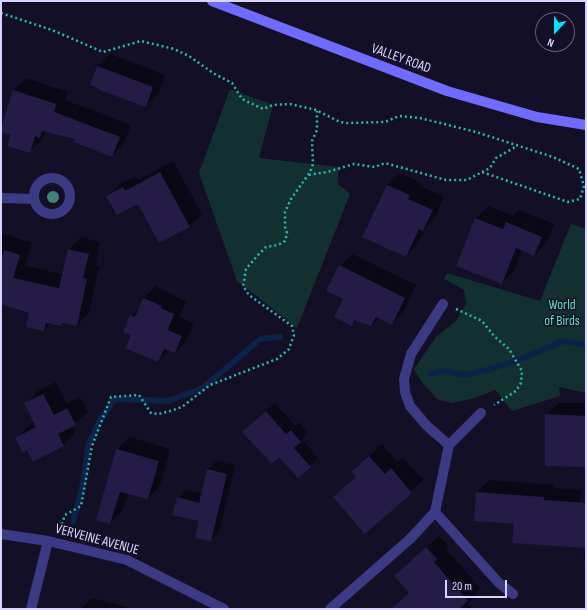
<!DOCTYPE html>
<html>
<head>
<meta charset="utf-8">
<style>
  body { margin:0 }
  #map { position:relative; width:587px; height:610px; overflow:hidden; background:#130f26; font-family:"Sofia Sans Condensed",sans-serif }
  canvas { display:block }
  .frame { position:absolute; inset:0; border:2px solid #d9d4ff; pointer-events:none }
  .north { position:absolute; left:535px; top:12px; width:40px; height:40px; box-sizing:border-box; background:#130f26; border:1px solid #625e7d; border-radius:50%; rotate:202deg; font-size:11px; font-weight:700; line-height:16px; text-align:center; color:#d9d4ff }
  .north::after { content:''; display:block; margin:auto; width:14px; height:18px; background:#00e5ff; clip-path:polygon(50% 0,100% 100%,50% 72%,0 100%) }
  .scale { position:absolute; left:445px; top:580px; width:62px; height:18px; box-sizing:border-box; border:2px solid #d9d4ff; border-top:0; padding-left:5px; font-size:12px; line-height:14px; white-space:nowrap; color:#d9d4ff; -webkit-text-stroke:3px #130f26; paint-order:stroke }
</style>
</head>
<body>
<div id="map">
<canvas width="587" height="610"></canvas>
<div class="frame"></div>
<div class="north">N</div>
<div class="scale">20 m</div>
</div>
<script>
const c = document.querySelector('canvas').getContext('2d');
c.lineJoin = 'round';
function fill(path, color) { c.fillStyle = color; c.fill(path, 'evenodd'); }
const toPath = rows => new Path2D(rows.map(r => 'M' + r).join(''));
function strokePath(path, color, width, dash) { c.strokeStyle = color; c.lineWidth = width; c.lineCap = dash ? 'butt' : 'round'; c.setLineDash(dash || []); c.stroke(path); }
function label(font, color, halo, rows, align = 'center') {
  c.font = font + ' "Sofia Sans Condensed",sans-serif'; c.lineWidth = 3; c.setLineDash([]); c.textBaseline = 'middle'; c.strokeStyle = halo; c.fillStyle = color; for (const [text, x, y, turn = 0] of rows) {
    c.save(); c.translate(x, y); c.rotate((+turn || 0) * Math.PI / 180); c.textAlign = isNaN(turn) ? turn : align; if (halo) c.strokeText(text, 0, 0); c.fillText(text, 0, 0); c.restore();
  }
}
fill(toPath([
  [230,89,273,105,259,158,339,167,338,184,350,194,297,328,237,281,199,173],
  [571,224,586,229,586,393,559,387,560,396,512,411,495,390,475,398,452,403,437,399,421,381,414,369,436,337,455,322,466,304,464,290,444,279,447,273,540,301]
]), '#12302f');
fill(toPath([
  [110,54,165,75,158,94,146,106,91,84,98,66],
  [26,78,68,92,65,100,131,125,124,143,112,156,76,139,46,131,42,140,29,152,11,134,13,91],
  [173,161,202,214,189,226,139,202,108,196,120,184,135,176,138,180],
  [400,173,421,183,420,186,444,197,435,217,426,227,418,243,406,256,387,185],
  [488,206,513,216,519,210,554,224,547,242,534,255,522,250,514,271,502,283,476,219],
  [1,222,4,223,1,232],
  [1,233,32,243,25,266,63,274,69,250,81,237,100,242,95,266,99,266,89,313,77,325,64,322,61,325,51,323,44,330,31,312,1,303],
  [352,254,416,285,404,311,391,324,378,318,371,325,357,319,352,325,344,299,340,266],
  [156,286,186,302,179,317,194,324,187,340,175,352,169,350,158,361,132,335,131,316,141,306,144,298],
  [56,382,66,403,80,397,88,412,72,426,75,433,63,446,28,449,16,438,29,426,35,422,26,404,38,391],
  [275,403,295,426,299,422,308,433,302,439,318,458,298,477,252,423],
  [559,403,586,403,586,466,546,415],
  [129,437,170,449,160,486,148,498,128,493,122,511,110,523,117,450],
  [382,444,397,462,403,457,423,480,365,532,334,497,357,476,353,472],
  [216,461,235,465,219,532,211,540,200,520,178,498,186,490,202,493,208,469],
  [489,480,555,485,555,488,581,490,580,504,586,505,586,561,583,561,585,547,515,523,477,493],
  [439,536,449,547,446,549,480,588,475,593,477,595,468,604,472,609,398,609,395,606,409,593,407,564],
  [92,598,134,609,81,609]
]), '#0007');
strokePath(toPath([
  [430,374,445,371,465,375,483,371,516,361,563,341,586,345],
  [73,522,84,480,88,446,100,420,115,399,168,401,203,388,260,339,280,337]
]), '#0c2248', 6);
fill(toPath([
  [97,66,153,87,146,107,97,89,98,88,90,85],
  [13,90,56,104,54,112,120,137,112,157,74,142,75,139,42,131,40,138,35,136,30,153,7,146,10,135,1,132,1,128],
  [160,172,190,227,159,243,138,204,117,215,106,196,123,187,125,191],
  [387,185,410,195,408,199,433,210,423,231,419,229,406,257,362,237],
  [475,218,503,229,506,222,542,237,534,256,516,248,502,284,456,266],
  [68,249,89,254,83,278,87,279,77,326,62,323,61,326,46,323,44,331,26,327,29,313,1,304,1,260,4,250,20,255,13,278,59,288],
  [339,265,405,298,392,325,376,317,371,326,354,320,352,326,334,317,343,299,326,291],
  [143,298,162,306,161,308,174,314,168,330,182,336,175,353,164,349,158,362,125,348,131,335,123,332,130,315,135,317],
  [43,394,54,415,67,408,76,425,58,434,64,446,33,462,27,450,23,453,15,438,36,427,24,403],
  [266,411,286,434,291,430,301,442,294,448,311,467,298,478,279,457,272,464,242,432],
  [545,414,586,416,586,467,545,466],
  [116,449,159,461,148,499,120,492,110,524,96,520],
  [369,456,385,474,391,468,412,493,365,534,333,497,356,477,351,472],
  [207,469,227,474,211,541,195,538,199,521,172,515,177,497,199,503],
  [476,492,544,497,544,500,586,503,586,548,512,543,514,524,474,521],
  [426,547,437,559,434,562,468,601,459,609,391,609,409,593,394,576]
]), '#241b47');
strokePath(toPath([
  [1,13,52,30,103,52,141,41,174,49,189,56,213,73,232,83,242,99,263,109,273,105,290,104,316,110,340,122,347,123,385,122,399,116,420,118,476,132,553,157,579,169,584,186,580,199,568,202,482,172,467,180,446,180,385,163,375,167,354,164,327,172,308,175],
  [482,172,490,168,496,158,517,146],
  [456,309,482,321,494,336,509,349,522,371,521,383,516,391,494,405],
  [60,529,65,515,81,506,92,446,111,397,139,395,151,413,159,414,170,411,182,407,210,385,277,359,289,349,294,335,292,326,249,295,243,286,244,281,246,269,258,255,266,247,278,245,285,241,287,233,285,227,285,212,291,199,310,172,313,164,312,141,317,130,317,111]
]), '#2fb8b0', 2.5, [2, 3]);
strokePath(toPath([
  '34 196a18 18 0 1 1 36 0a18 18 0 1 1-36 0Z',
  [1,198,34,199],
  [443,304,411,354,404,379,405,392,410,406,427,426,449,445],
  [435,512,499,583,513,594],
  [1,534,48,541,127,560,224,609],
  [31,609,48,541],
  [330,609,410,539,435,512,449,445,481,413]
]), '#3d3a85', 10);
strokePath(toPath([
  [212,1,447,91,537,117,586,125]
]), '#6f6bff', 10);
c.fillStyle = '#3d827b';
for (const [x, y] of [
  [53,197]
]) { c.beginPath(); c.arc(x, y, 6, 0, 2 * Math.PI); c.fill(); }
label('14px', '#d9d4ff', '#130f26', [
  ["VALLEY ROAD",401,59,20],
  ["VERVEINE AVENUE",97,540,15]
]);
label('14px', '#5fe0c0', '#130f26', [
  ["World",562,305],
  ["of Birds",562,321]
]);
</script>
</body>
</html>
